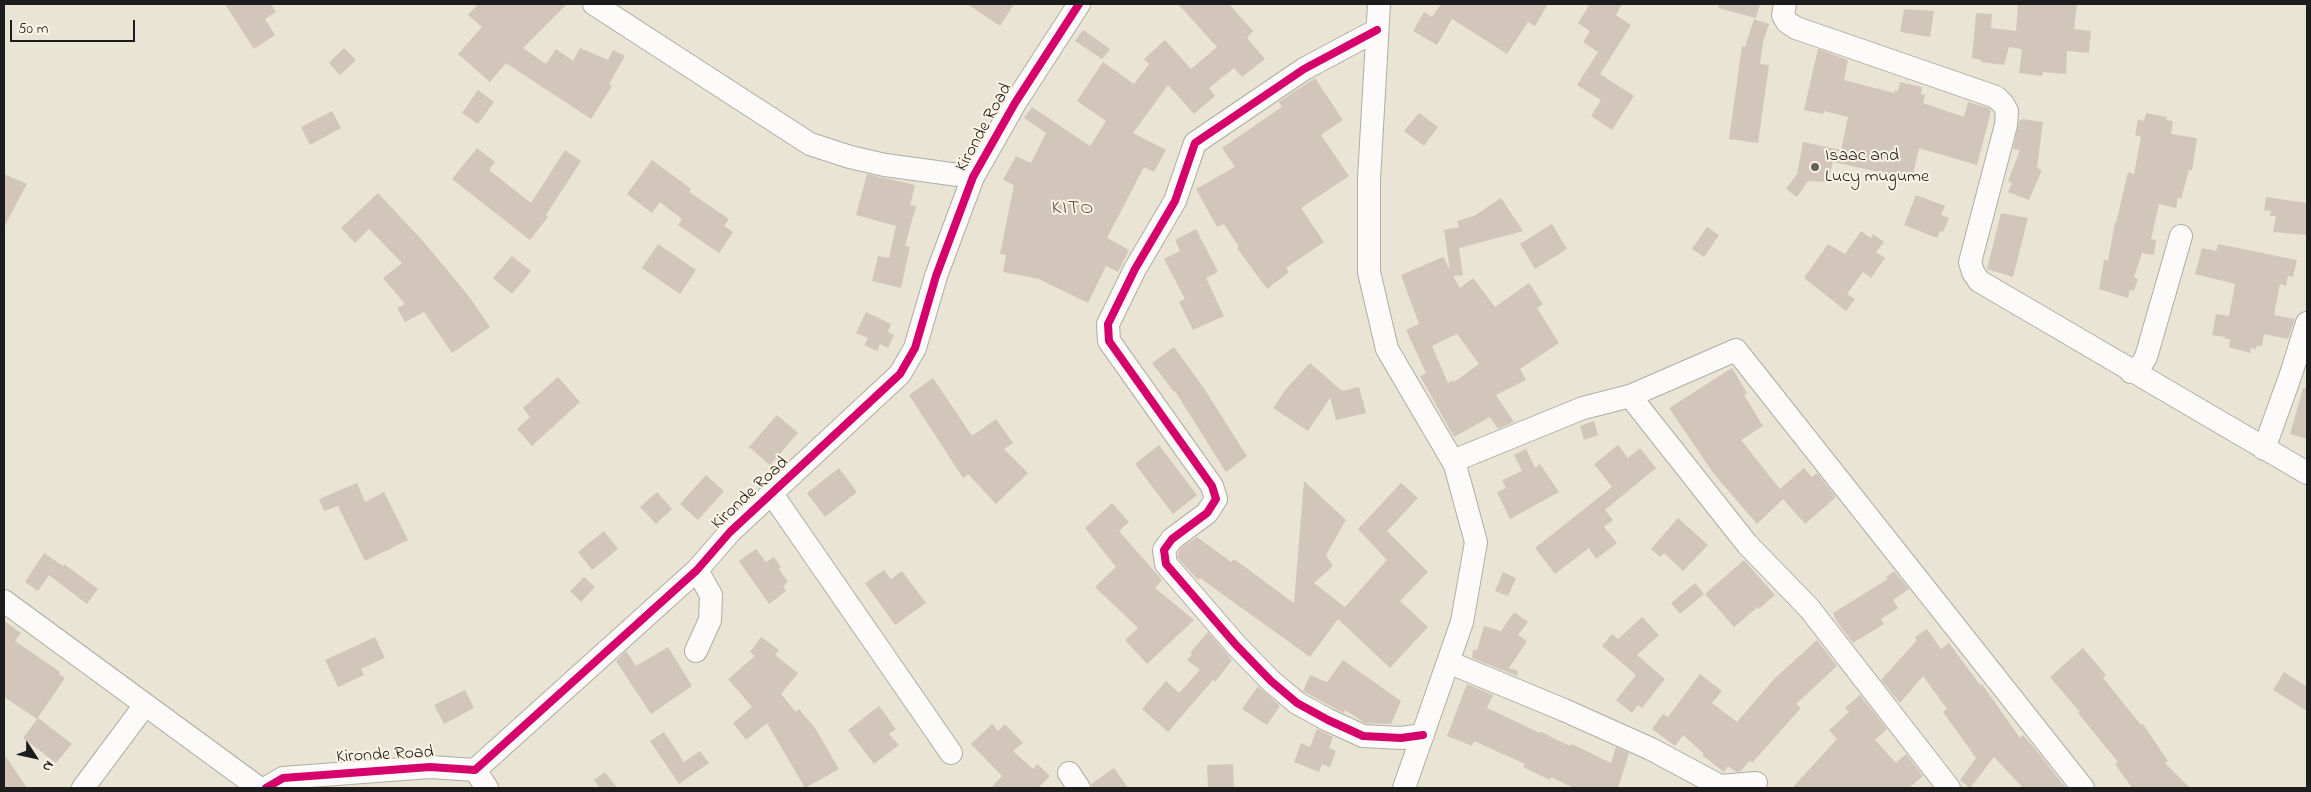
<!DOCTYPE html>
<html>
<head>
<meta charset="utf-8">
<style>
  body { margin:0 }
  #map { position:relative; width:2311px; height:792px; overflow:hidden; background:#e9e4d4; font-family:"Indie Flower",sans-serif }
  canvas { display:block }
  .frame { position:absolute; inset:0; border:5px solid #1c1c1c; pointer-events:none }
  .north { position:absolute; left:10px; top:732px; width:50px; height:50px; -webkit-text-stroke:4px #fcf5e5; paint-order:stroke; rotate:125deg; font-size:14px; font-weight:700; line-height:20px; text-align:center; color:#1c1c1c }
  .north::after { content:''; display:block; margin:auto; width:18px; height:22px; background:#1c1c1c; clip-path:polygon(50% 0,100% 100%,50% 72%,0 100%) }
  .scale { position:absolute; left:10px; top:20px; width:125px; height:22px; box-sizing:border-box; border:2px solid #1c1c1c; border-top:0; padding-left:6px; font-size:15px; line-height:18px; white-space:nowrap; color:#1c1c1c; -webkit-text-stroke:4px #fcf5e5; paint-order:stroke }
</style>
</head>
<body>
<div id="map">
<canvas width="2311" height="792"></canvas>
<div class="frame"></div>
<div class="north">N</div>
<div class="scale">50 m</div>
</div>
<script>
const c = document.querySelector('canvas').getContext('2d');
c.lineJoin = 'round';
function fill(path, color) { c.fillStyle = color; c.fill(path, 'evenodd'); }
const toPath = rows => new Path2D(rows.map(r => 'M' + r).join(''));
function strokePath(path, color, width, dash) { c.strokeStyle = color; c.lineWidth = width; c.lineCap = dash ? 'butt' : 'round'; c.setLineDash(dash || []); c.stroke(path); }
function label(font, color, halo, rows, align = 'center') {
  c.font = font + ' "Indie Flower",sans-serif'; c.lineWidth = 4; c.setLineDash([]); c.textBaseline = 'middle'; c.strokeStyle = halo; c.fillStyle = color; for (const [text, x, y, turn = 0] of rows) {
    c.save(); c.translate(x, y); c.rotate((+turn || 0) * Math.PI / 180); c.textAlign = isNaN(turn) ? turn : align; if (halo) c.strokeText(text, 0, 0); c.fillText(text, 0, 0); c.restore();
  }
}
fill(toPath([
  [225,4,271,4,276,12,265,19,275,35,254,49],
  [478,4,567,4,523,48,546,64,556,49,573,61,580,48,608,60,613,50,625,56,609,84,612,86,591,119,506,63,490,82,458,54,482,27,468,15],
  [967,4,1014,4,1000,26],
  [1178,4,1229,4,1253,31,1247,38,1265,59,1242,77,1234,68,1209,88,1215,96,1194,114,1168,85,1133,133,1166,150,1154,172,1144,167,1107,238,1129,250,1118,272,1106,266,1088,303,1039,279,1003,272,1006,255,1000,254,1014,185,1003,180,1016,156,1031,163,1046,133,1024,118,1032,107,1090,146,1106,121,1077,101,1103,62,1134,84,1149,64,1144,59,1165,40,1191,69,1217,47],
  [1441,4,1548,4,1535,26,1528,22,1507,54,1452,19,1437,45,1413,31,1424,12,1432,17],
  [1590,4,1622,4,1616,15,1631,25,1600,74,1634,96,1612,130,1591,116,1601,100,1577,85,1598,52,1583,42,1590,31,1578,23],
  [1719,4,1760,4,1756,18,1718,8],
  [2018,4,2077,4,2074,29,2091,31,2089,53,2067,51,2066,74,2043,72,2042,76,2019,73,2022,49,2009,47,2004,65,1981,62,1981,60,1972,58,1976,13,1992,14,1991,28,2016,31],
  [1904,9,1934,11,1930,37,1900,32],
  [1754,19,1769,24,1763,42,1760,64,1769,65,1758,143,1729,139,1742,46,1745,47],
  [1083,30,1110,49,1102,59,1075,41],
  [344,48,356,60,340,75,329,63],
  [1818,49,1848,60,1844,80,1894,93,1895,90,1898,91,1900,82,1922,87,1921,94,1925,95,1923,103,1964,117,1968,102,1989,108,1991,111,1977,165,1919,148,1912,179,1833,162,1828,182,1808,181,1797,197,1786,189,1797,174,1803,142,1841,150,1848,117,1824,111,1823,114,1804,110],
  [1315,78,1343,120,1321,135,1349,176,1301,208,1324,242,1286,268,1289,272,1267,289,1237,248,1239,247,1224,224,1217,227,1196,189,1235,167,1222,148,1282,107,1279,102],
  [478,90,494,102,478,124,462,113],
  [332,111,341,128,310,145,301,127],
  [1419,113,1438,127,1424,146,1404,131],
  [2146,113,2167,117,2166,120,2173,121,2171,134,2197,138,2192,170,2189,170,2181,199,2178,198,2176,208,2159,204,2151,239,2156,240,2154,255,2142,253,2134,277,2138,279,2134,291,2130,290,2128,298,2099,289,2104,260,2108,261,2115,223,2116,223,2128,172,2134,174,2141,137,2135,135,2138,119,2144,121],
  [2022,119,2043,122,2037,168,2042,170,2029,200,2008,192,2012,183,2008,181,2020,150,2013,149,2019,121],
  [477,148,495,162,489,170,531,203,565,150,581,161,546,215,548,217,530,240,452,179],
  [652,160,691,189,689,192,729,219,724,226,733,232,719,253,678,225,682,219,660,202,652,213,627,194],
  [4,174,27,184,4,227],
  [867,174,915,185,910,205,916,206,905,246,910,247,901,288,872,281,878,256,889,258,896,226,856,215],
  [378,193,422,240,468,295,490,327,452,353,424,312,405,322,397,308,405,304,383,278,402,263,369,229,355,243,341,228],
  [1916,195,1945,206,1941,215,1949,218,1943,232,1940,231,1937,238,1904,225],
  [2266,197,2307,203,2307,235,2273,232,2276,216,2270,216,2271,211,2264,210],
  [1501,198,1523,231,1459,248,1463,275,1453,276,1460,288,1473,278,1495,307,1529,283,1543,304,1537,308,1559,343,1520,369,1526,380,1496,395,1514,422,1498,429,1490,417,1454,437,1420,376,1426,373,1406,330,1419,324,1401,275,1443,257,1450,270,1444,230,1459,227,1457,221,1474,216],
  [1457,334,1479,364,1454,382,1453,380,1448,383,1432,346],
  [2001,213,2028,218,2013,277,1987,269],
  [1552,224,1567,249,1535,269,1520,244],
  [1707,227,1719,235,1704,257,1692,249],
  [1196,229,1218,272,1206,278,1224,316,1193,330,1179,302,1185,299,1164,259,1180,251,1175,240],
  [1861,231,1871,238,1873,234,1884,242,1876,252,1885,258,1871,278,1863,272,1847,294,1855,299,1846,311,1804,278,1828,244,1845,254],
  [658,244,696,270,680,294,642,268],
  [2218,244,2297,260,2293,277,2288,276,2286,286,2280,284,2274,315,2295,319,2288,339,2264,334,2262,346,2256,346,2256,349,2251,348,2250,353,2229,347,2230,339,2225,339,2225,337,2212,335,2216,314,2229,316,2235,284,2195,274,2202,248,2216,251],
  [512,256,531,271,512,294,493,278],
  [866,312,891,324,888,332,894,335,888,348,880,344,877,351,864,345,868,338,856,333],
  [1174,347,1203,387,1247,456,1226,472,1175,391,1174,392,1152,363],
  [1310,363,1342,391,1359,387,1366,413,1336,420,1330,398,1308,431,1273,408,1286,389],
  [1732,368,1747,393,1744,395,1763,426,1741,440,1780,489,1804,468,1812,477,1817,473,1836,497,1805,524,1783,499,1757,524,1714,474,1669,408],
  [558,377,580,402,532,446,517,429,530,417,523,408],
  [933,378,972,436,996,419,1013,443,1004,449,1028,473,996,504,968,474,963,478,909,395],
  [2303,388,2307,389,2307,439,2290,434],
  [777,415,798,433,770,465,749,447],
  [1594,421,1598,435,1584,440,1580,426],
  [1159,445,1197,495,1173,514,1135,464],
  [1618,445,1628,458,1640,448,1656,468,1605,510,1613,520,1604,527,1617,543,1596,559,1589,548,1555,574,1535,548,1612,487,1594,464],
  [1526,449,1535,468,1540,464,1559,492,1510,519,1497,492,1506,488,1502,480,1522,471,1514,455],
  [839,468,857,492,825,517,807,493],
  [706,475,724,491,698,520,680,504],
  [1304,481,1346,520,1326,555,1333,566,1314,583,1345,607,1387,560,1358,529,1401,483,1418,498,1387,531,1428,572,1400,601,1428,627,1390,668,1338,619,1310,657,1200,578,1198,580,1178,558,1178,553,1181,548,1197,537,1231,562,1234,559,1294,603],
  [357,483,365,502,384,492,408,540,365,561,338,506,324,511,319,499],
  [657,492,672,509,656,524,640,507],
  [1112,503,1129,522,1119,531,1162,580,1155,588,1194,620,1147,664,1125,640,1138,628,1095,587,1116,567,1085,528],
  [1678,518,1708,545,1683,571,1664,553,1660,557,1651,549],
  [604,531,618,549,592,570,578,552],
  [756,549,766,562,774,557,781,567,779,569,788,582,783,586,786,591,769,604,739,561],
  [44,553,63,566,64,564,98,589,87,604,49,575,38,591,25,582],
  [1744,560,1775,595,1759,609,1758,607,1734,627,1705,594],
  [884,570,891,579,902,571,926,603,895,625,865,583],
  [1894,571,1909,589,1893,600,1898,608,1881,619,1884,624,1853,643,1837,622,1833,613,1888,579,1886,577],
  [1503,572,1516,578,1508,596,1495,591],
  [584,577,595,587,581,602,570,591],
  [1695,583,1704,594,1680,614,1671,603],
  [1514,612,1528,622,1518,635,1527,641,1509,668,1518,671,1517,676,1472,658,1473,650,1477,650,1484,626,1501,631],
  [1642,617,1659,635,1637,655,1665,679,1642,708,1638,705,1632,713,1616,700,1636,675,1602,646,1612,634,1618,639],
  [4,621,21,633,15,641,60,672,59,674,65,678,37,719,4,697],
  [1927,629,1941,649,1949,643,1980,685,1982,684,2020,738,2023,735,2036,750,2066,788,2023,788,1994,757,1970,788,1960,780,1976,758,1943,712,1947,709,1923,676,1900,703,1881,680,1917,640,1915,637],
  [1208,632,1232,660,1215,682,1213,680,1168,732,1142,709,1166,681,1179,693,1200,670,1187,660,1192,654,1190,653],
  [375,637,385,658,361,669,364,675,338,687,325,660],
  [761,637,779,650,775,655,798,673,781,694,796,712,799,709,815,728,839,769,805,788,767,723,746,740,733,723,752,707,728,679,755,656,750,652],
  [1817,640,1837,666,1796,704,1801,708,1752,763,1750,760,1741,771,1736,772,1728,766,1724,772,1702,755,1704,754,1683,735,1675,746,1652,729,1663,714,1668,717,1700,674,1722,691,1712,703,1737,722,1775,678],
  [668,647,692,686,651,714,616,661,626,651,636,666],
  [2083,648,2106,675,2103,678,2141,725,2143,724,2168,761,2165,763,2190,788,2132,788,2115,764,2118,762,2078,713,2080,712,2050,677],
  [1343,660,1401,701,1391,724,1365,723,1345,710,1344,713,1334,708,1303,691,1310,675,1327,682],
  [2284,672,2307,687,2307,711,2273,690],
  [1467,684,1493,695,1487,708,1540,733,1541,732,1570,746,1572,744,1611,763,1616,747,1629,753,1618,788,1574,788,1551,777,1550,780,1523,767,1525,764,1474,741,1472,746,1447,736],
  [1258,686,1280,706,1267,725,1242,709],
  [465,690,474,708,444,724,434,705],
  [1860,695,1887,729,1875,740,1896,763,1906,754,1923,776,1909,788,1792,788,1837,739,1829,730,1849,712,1845,708],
  [879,706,896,729,889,734,899,745,874,764,848,730],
  [38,718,72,744,56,763,23,738],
  [992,724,998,731,1005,724,1023,743,1013,751,1033,769,1037,764,1050,776,1038,788,991,788,1002,776,971,744],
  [1317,729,1333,737,1329,748,1336,751,1330,767,1322,764,1319,772,1294,762,1301,743,1310,747],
  [664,732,684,762,700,751,709,763,679,784,650,741],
  [4,754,27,788,4,788],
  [1233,764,1234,788,1208,788,1207,765],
  [1114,768,1128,788,1092,788,1091,784],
  [605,772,617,788,600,788,594,780]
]), '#d2c6bb');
const minor = toPath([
  [594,4,810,144,850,157,885,165,973,177],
  [1379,4,1369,179,1369,272,1387,349,1455,465,1476,542,1462,622,1404,788],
  [1785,4,1783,15,1787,22,1796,28,1996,97,2003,104,2007,111,2006,125,1970,262,1973,272,1979,281,2307,473],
  [1377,30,1304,69,1195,143,1175,201,1135,269,1108,324,1109,341,1212,486,1216,499,1207,513,1172,539,1164,550,1166,564,1236,645,1271,681,1297,703,1328,720,1363,736,1401,738,1423,735],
  [2131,372,2141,365,2146,357,2181,236],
  [1630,396,1747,544,1809,608,1949,788],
  [2264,449,2291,374,2307,323],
  [1453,461,1583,408,1630,396,1736,350,2083,788],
  [772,494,951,753],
  [4,601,259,788],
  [696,651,710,620,711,595,697,570],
  [1448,662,1564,710,1651,749,1720,786,1756,783],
  [475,770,487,788],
  [1069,773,1079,788],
  [83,788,145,705],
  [266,788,283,778,430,767,475,770,697,570,730,532,900,374,915,348,936,276,973,177,1015,103,1079,4]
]);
strokePath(minor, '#afaca2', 24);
strokePath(minor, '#fcfbf9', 22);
strokePath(toPath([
  [1377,30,1304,69,1195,143,1175,201,1135,269,1108,324,1109,341,1212,486,1216,499,1207,513,1172,539,1164,550,1166,564,1236,645,1271,681,1297,703,1328,720,1363,736,1401,738,1423,735],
  [266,788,283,778,430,767,475,770,697,570,730,532,900,374,915,348,936,276,973,177,1015,103,1079,4]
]), '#d6006c', 8);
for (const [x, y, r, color] of [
  [1815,167,5,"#64625c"]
]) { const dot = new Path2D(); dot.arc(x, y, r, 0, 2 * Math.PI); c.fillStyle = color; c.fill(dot); strokePath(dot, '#fcf5e5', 2); }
label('18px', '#1c1c1c', '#fcf5e5', [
  ["Kironde Road",985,128,-61],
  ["Kironde Road",751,494,-43],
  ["Kironde Road",385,756,-3]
]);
label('18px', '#1c1c1c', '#fcf5e5', [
  ["Isaac and",1825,157],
  ["Lucy mugume",1825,178]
], 'left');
c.letterSpacing = '1px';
label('20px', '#5d4c45', '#fcf5e5', [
  ["KITO",1073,210]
]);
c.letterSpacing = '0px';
</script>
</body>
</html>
